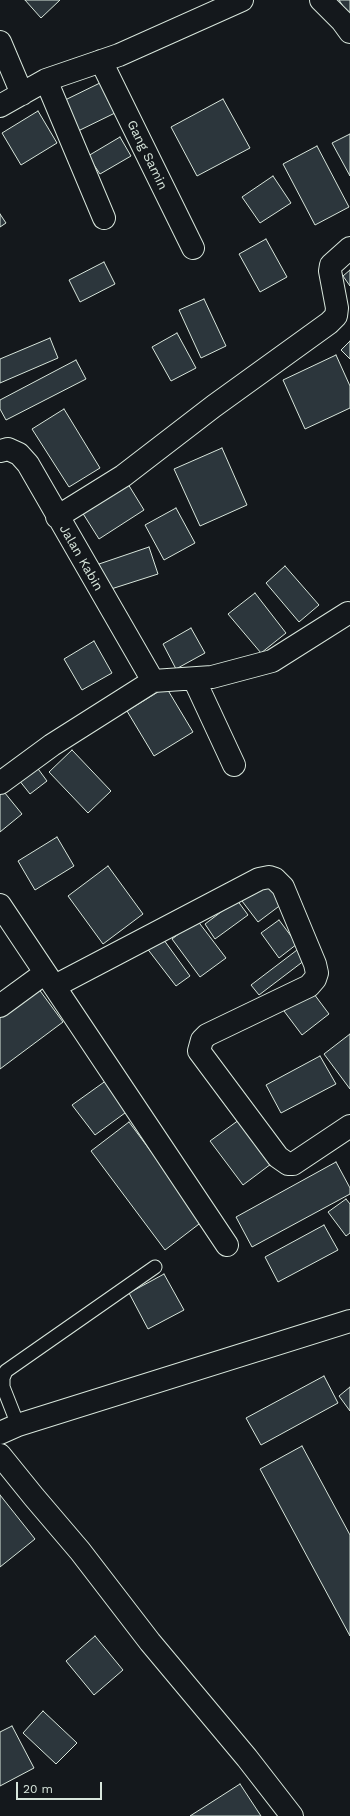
<!DOCTYPE html>
<html>
<head>
<meta charset="utf-8">
<style>
  body { margin:0 }
  #map { position:relative; width:350px; height:1816px; overflow:hidden; background:#14181c; font-family:"Work Sans",sans-serif }
  canvas { display:block }
  .scale { position:absolute; left:16px; top:1782px; width:86px; height:18px; box-sizing:border-box; border:2px solid #d8e6dc; border-top:0; padding-left:5px; font-size:12px; line-height:14px; white-space:nowrap; color:#d8e6dc; -webkit-text-stroke:3px #14181c; paint-order:stroke }
</style>
</head>
<body>
<div id="map">
<canvas width="350" height="1816"></canvas>
<div class="scale">20 m</div>
</div>
<script>
const c = document.querySelector('canvas').getContext('2d');
c.lineJoin = 'round';
function fill(path, color) { c.fillStyle = color; c.fill(path, 'evenodd'); }
const toPath = rows => new Path2D(rows.map(r => 'M' + r).join(''));
function strokePath(path, color, width, dash) { c.strokeStyle = color; c.lineWidth = width; c.lineCap = dash ? 'butt' : 'round'; c.setLineDash(dash || []); c.stroke(path); }
function label(font, color, halo, rows, align = 'center') {
  c.font = font + ' "Work Sans",sans-serif'; c.lineWidth = 3; c.setLineDash([]); c.textBaseline = 'middle'; c.strokeStyle = halo; c.fillStyle = color; for (const [text, x, y, turn = 0] of rows) {
    c.save(); c.translate(x, y); c.rotate((+turn || 0) * Math.PI / 180); c.textAlign = isNaN(turn) ? turn : align; if (halo) c.strokeText(text, 0, 0); c.fillText(text, 0, 0); c.restore();
  }
}
const building = toPath([
  [25,0,60,0,41,18,25,0],
  [339,0,350,0,350,12,348,14,339,0],
  [102,82,117,112,76,132,61,102,102,82],
  [223,99,250,148,197,176,171,127,223,99],
  [38,111,57,143,21,165,2,133,38,111],
  [350,134,350,176,332,143,350,134],
  [120,137,131,156,100,174,88,156,120,137],
  [317,146,349,207,315,225,283,164,317,146],
  [273,176,291,203,260,223,242,197,273,176],
  [0,214,6,223,0,227,0,214],
  [266,239,287,277,260,292,239,254,266,239],
  [104,262,115,284,80,302,69,280,104,262],
  [350,270,350,286,343,276,350,270],
  [204,299,226,346,201,358,179,310,204,299],
  [177,333,196,368,171,381,152,347,177,333],
  [50,338,58,358,0,383,0,359,50,338],
  [350,341,350,359,341,350,350,341],
  [336,355,350,386,350,408,305,429,283,380,336,355],
  [76,360,86,379,6,420,0,409,0,400,76,360],
  [64,409,100,468,69,487,32,429,64,409],
  [222,448,247,505,200,526,174,469,222,448],
  [128,484,144,510,99,539,82,512,128,484],
  [176,508,195,543,164,560,145,525,176,508],
  [149,547,158,574,108,590,99,564,149,547],
  [285,566,319,605,299,622,266,583,285,566],
  [255,593,286,633,261,653,228,614,255,593],
  [191,628,205,653,176,669,163,644,191,628],
  [94,641,112,673,82,690,64,659,94,641],
  [166,687,193,732,154,756,127,711,166,687],
  [72,750,111,791,88,813,49,772,72,750],
  [33,762,47,781,30,794,15,775,33,762],
  [0,787,22,814,0,832,0,787],
  [57,837,74,866,35,890,18,861,57,837],
  [108,866,143,914,103,944,68,896,108,866],
  [271,880,286,901,258,922,242,901,271,880],
  [237,900,248,915,215,939,205,924,237,900],
  [197,920,226,958,200,977,172,939,197,920],
  [279,920,297,944,279,958,261,933,279,920],
  [161,936,190,976,176,986,146,947,161,936],
  [301,947,309,957,259,995,251,985,301,947],
  [38,988,63,1022,0,1069,0,1016,38,988],
  [311,990,329,1014,302,1035,284,1011,311,990],
  [350,1034,350,1089,324,1054,350,1034],
  [320,1056,336,1084,281,1113,266,1085,320,1056],
  [107,1080,129,1110,95,1135,72,1105,107,1080],
  [243,1117,275,1161,243,1185,210,1141,243,1117],
  [129,1122,203,1221,165,1250,91,1151,129,1122],
  [336,1162,350,1188,350,1194,252,1247,236,1217,336,1162],
  [346,1199,350,1204,350,1233,346,1236,328,1212,346,1199],
  [324,1225,338,1250,278,1282,265,1257,324,1225],
  [164,1274,184,1310,148,1329,129,1293,164,1274],
  [324,1376,338,1403,261,1445,246,1418,324,1376],
  [350,1387,350,1411,339,1396,350,1387],
  [302,1446,350,1535,350,1636,260,1469,302,1446],
  [0,1495,35,1539,0,1567,0,1495],
  [95,1636,123,1670,94,1695,66,1661,95,1636],
  [43,1711,77,1743,56,1764,23,1733,43,1711],
  [12,1726,34,1768,0,1786,0,1732,12,1726],
  [240,1784,261,1816,190,1816,240,1784]
]);
fill(building, '#2c363c');
strokePath(building, '#d8e6dc', 1);
const lane = toPath([
  [18,1425,3,1387,3,1378,6,1371,155,1267]
]);
const street = toPath([
  [321,0,342,21,350,32],
  [0,42,22,94],
  [101,61,193,248],
  [46,80,104,218],
  [0,106,46,80,119,55,242,0],
  [0,451,8,449,19,454,28,464,153,681],
  [57,517,123,476,214,406,329,323,336,316,337,308,330,271,331,265,350,248],
  [194,679,234,765],
  [0,783,52,745,153,681,212,677,272,661,348,613],
  [0,905,227,1245],
  [55,986,259,879,269,877,275,879,283,887,315,964,317,973,315,979,309,986,207,1035,202,1040,199,1051,278,1157,288,1164,293,1164,350,1126],
  [0,1006,45,973],
  [0,1433,18,1425,350,1321],
  [0,1455,34,1497,80,1551,150,1642,247,1758,292,1816]
]);
strokePath(lane, '#d8e6dc', 15);
strokePath(street, '#d8e6dc', 24);
strokePath(lane, '#14181c', 13);
strokePath(street, '#14181c', 22);
label('13px', '#d8e6dc', '#14181c', [
  ["Gang Samin",147,155,64],
  ["Jalan Kabin",81,558,60]
]);
</script>
</body>
</html>
